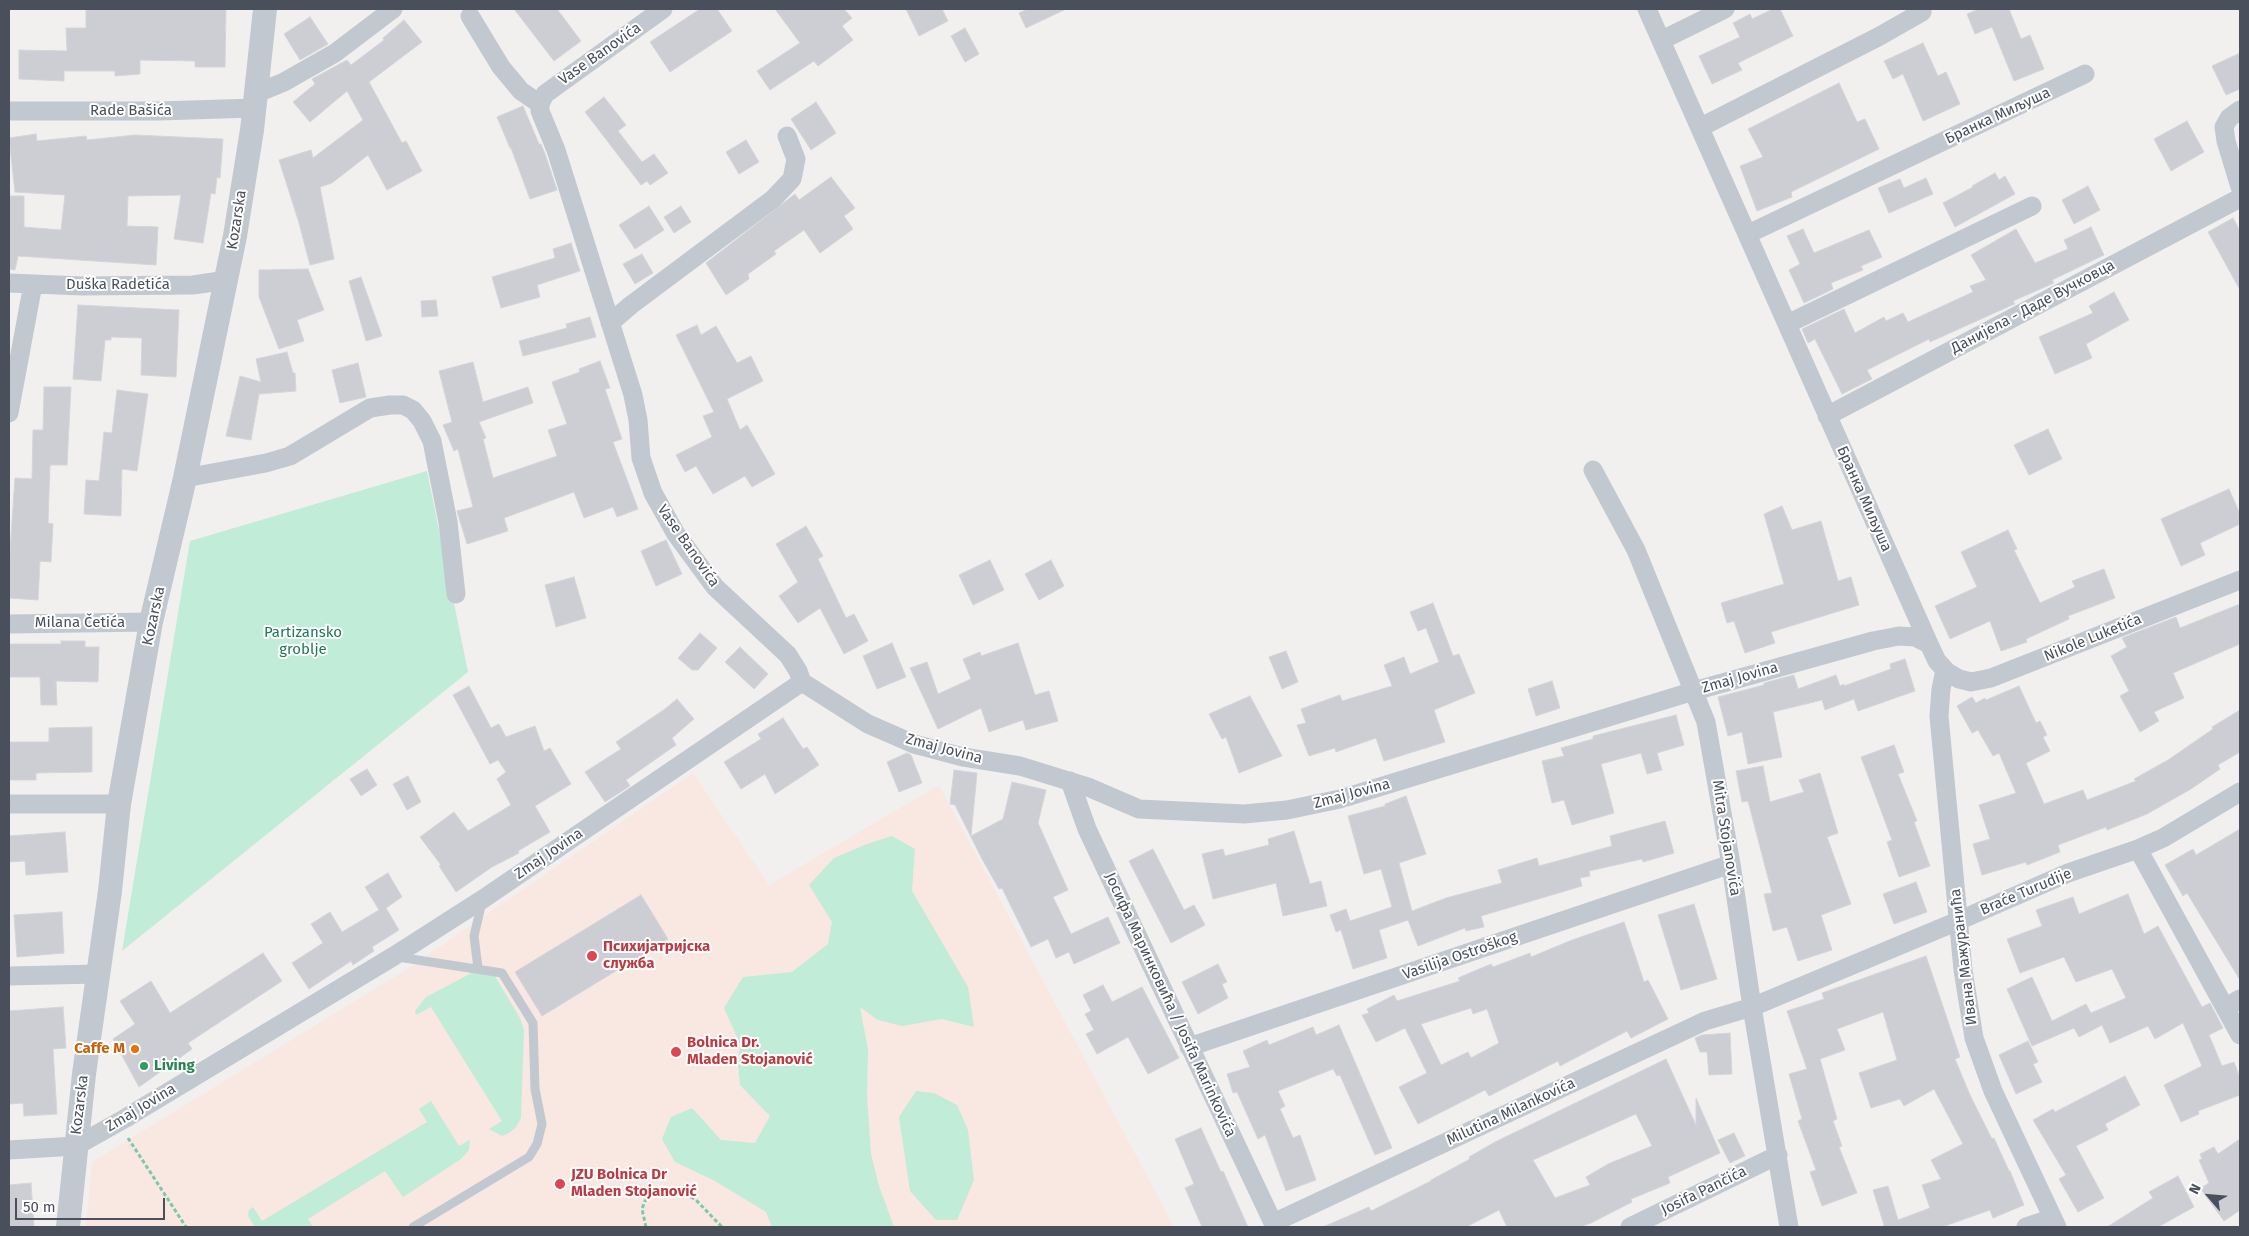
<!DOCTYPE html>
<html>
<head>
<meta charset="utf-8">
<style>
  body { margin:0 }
  #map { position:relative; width:2249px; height:1236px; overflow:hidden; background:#f2f0ef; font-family:"Fira Sans",sans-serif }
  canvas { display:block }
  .frame { position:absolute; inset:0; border:10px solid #49505b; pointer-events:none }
  .north { position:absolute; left:2184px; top:1171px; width:50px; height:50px; -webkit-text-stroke:4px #fff; paint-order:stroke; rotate:297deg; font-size:14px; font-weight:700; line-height:20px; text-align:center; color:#49505b }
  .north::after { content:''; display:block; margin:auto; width:18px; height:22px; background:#49505b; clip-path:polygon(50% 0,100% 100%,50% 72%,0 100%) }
  .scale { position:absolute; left:15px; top:1198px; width:150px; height:22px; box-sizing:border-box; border:2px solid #49505b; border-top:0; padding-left:6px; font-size:15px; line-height:18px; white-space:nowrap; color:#49505b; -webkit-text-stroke:4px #fff; paint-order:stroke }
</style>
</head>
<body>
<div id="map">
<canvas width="2249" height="1236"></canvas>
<div class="frame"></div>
<div class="north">N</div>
<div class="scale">50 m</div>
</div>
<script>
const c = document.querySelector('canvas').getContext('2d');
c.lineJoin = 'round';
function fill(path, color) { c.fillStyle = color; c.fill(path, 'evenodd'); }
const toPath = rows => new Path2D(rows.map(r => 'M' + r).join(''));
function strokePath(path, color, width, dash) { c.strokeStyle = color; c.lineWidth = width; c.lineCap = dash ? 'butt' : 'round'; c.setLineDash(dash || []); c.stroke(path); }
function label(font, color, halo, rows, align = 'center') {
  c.font = font + ' "Fira Sans",sans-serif'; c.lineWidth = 4; c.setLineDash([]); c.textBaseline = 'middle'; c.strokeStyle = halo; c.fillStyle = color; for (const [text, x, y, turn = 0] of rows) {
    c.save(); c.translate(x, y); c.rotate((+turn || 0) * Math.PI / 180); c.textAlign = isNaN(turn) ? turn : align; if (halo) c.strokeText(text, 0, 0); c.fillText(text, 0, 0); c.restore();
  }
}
fill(toPath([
  [693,773,769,885,939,785,1174,1227,86,1227,92,1162,404,971]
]), '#f9e7e2');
fill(toPath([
  [427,471,468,672,122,951,190,541],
  [892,836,915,849,912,891,968,987,974,1027,942,1019,902,1026,878,1020,860,1007,868,1050,867,1096,871,1154,879,1186,894,1227,772,1227,766,1212,715,1181,675,1162,662,1139,671,1117,692,1108,721,1140,755,1143,770,1116,740,1085,737,1058,741,1046,724,1008,743,977,792,972,828,944,832,922,809,885,834,858,867,844],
  [483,967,491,970,520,1018,524,1030,521,1118,516,1127,509,1133,502,1136,489,1129,502,1121,431,1007,416,1015,415,1011,426,997],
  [916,1091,934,1093,957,1105,968,1130,974,1180,957,1220,936,1220,910,1191,899,1117],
  [431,1101,459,1146,470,1140,469,1150,461,1159,403,1197,385,1171,308,1219,313,1227,255,1227,248,1216,249,1210,253,1207,262,1221,427,1122,419,1109]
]), '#c1ecd7');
const building = toPath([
  [86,9,226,9,225,67,195,67,195,61,140,60,140,74,115,76,115,71,64,71,64,81,19,79,19,50,67,51,66,28,86,28,86,9],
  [514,9,557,9,581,41,554,61,514,9],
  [700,9,717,9,732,31,670,72,650,42,700,9],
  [775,9,844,9,852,18,842,26,853,40,818,66,814,61,770,90,757,71,800,43,775,9],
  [906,9,942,9,948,21,919,36,906,9],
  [1028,9,1066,9,1026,28,1019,13,1028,9],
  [1773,9,1780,9,1793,36,1738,63,1742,70,1712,84,1699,56,1740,37,1733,23,1750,14,1752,19,1773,9],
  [1979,9,2009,9,2021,39,2030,35,2044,69,2014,81,1992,27,1975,34,1967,14,1979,9],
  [310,17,328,44,300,60,284,34,310,17],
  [404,20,422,42,369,82,402,143,406,141,422,171,387,190,368,155,332,183,320,187,334,259,310,265,299,223,279,160,311,150,313,158,363,120,347,91,310,122,293,102,315,84,312,79,347,60,351,65,384,40,383,38,404,20],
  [965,28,979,54,965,62,951,36,965,28],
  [1923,43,1938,76,1946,72,1960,104,1923,121,1903,74,1893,79,1884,61,1923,43],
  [2240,53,2240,89,2226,95,2212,66,2240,53],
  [1839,83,1857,122,1865,119,1879,149,1791,192,1792,197,1757,211,1740,166,1763,157,1748,129,1839,83],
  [604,97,626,125,618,131,642,162,654,154,668,173,650,185,647,181,641,185,585,112,604,97],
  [816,102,836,133,811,150,791,119,816,102],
  [523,106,539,144,541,144,545,154,557,190,530,199,511,148,510,148,497,117,523,106],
  [2187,121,2204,152,2171,171,2154,139,2187,121],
  [36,134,37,141,86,136,87,140,135,135,223,139,220,178,217,177,215,194,211,193,203,243,174,239,181,195,128,196,127,226,158,227,156,265,18,256,15,270,9,269,9,196,24,196,24,227,61,230,65,195,15,192,9,138,36,134],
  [746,140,759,162,739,174,726,152,746,140],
  [1995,173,1999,180,2005,176,2015,194,1955,227,1943,203,1973,187,1972,186,1995,173],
  [831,177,855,208,844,216,853,229,820,253,804,230,774,251,776,254,748,274,749,279,726,295,706,263,795,194,799,200,831,177],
  [1926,178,1933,194,1889,213,1878,188,1900,179,1904,188,1926,178],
  [2088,186,2100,210,2074,224,2062,200,2088,186],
  [649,206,664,230,635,249,619,225,649,206],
  [681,206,691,222,674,233,664,217,681,206],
  [2233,218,2240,231,2240,290,2208,232,2233,218],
  [2091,227,2104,255,2052,280,2054,283,2013,301,2015,304,2012,305,1930,342,1929,339,1867,370,1872,379,1842,394,1815,339,1808,343,1802,329,1844,309,1855,333,1884,317,1886,321,1903,313,1908,322,1973,292,1970,286,1986,280,1971,255,2016,229,2035,263,2068,249,2064,240,2091,227],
  [1803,229,1814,253,1869,230,1882,257,1861,266,1863,270,1831,283,1833,289,1804,303,1789,270,1800,264,1787,236,1803,229],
  [571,243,580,271,537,285,540,297,501,308,492,277,555,258,553,249,571,243],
  [642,254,653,273,635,284,623,264,642,254],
  [308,269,324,310,297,320,304,341,279,349,259,297,259,270,308,269],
  [361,277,382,336,366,341,349,281,361,277],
  [2114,292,2129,320,2086,344,2092,358,2055,374,2039,337,2093,313,2089,306,2114,292],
  [436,300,438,316,422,317,421,301,436,300],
  [78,305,179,310,176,377,141,375,142,338,111,337,111,340,105,340,101,381,73,379,78,305],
  [590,317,596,337,523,356,519,341,567,328,566,324,590,317],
  [697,325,701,335,716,326,737,363,751,356,763,381,727,399,740,430,747,425,775,474,752,487,745,476,713,494,696,466,685,472,676,455,712,437,703,416,714,412,676,335,697,325],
  [287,352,293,373,295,373,296,391,259,394,251,440,226,436,240,376,261,382,256,359,287,352],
  [600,361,610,388,605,389,622,439,613,442,638,509,617,517,613,507,584,518,574,492,504,518,508,531,467,544,457,511,473,507,458,449,454,451,443,425,452,422,439,371,473,362,483,402,528,387,533,403,479,422,486,438,483,439,493,478,557,456,548,430,567,424,552,382,580,372,579,369,600,361],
  [358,363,366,397,340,403,332,370,358,363],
  [44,387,71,387,67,465,50,465,48,523,53,524,51,562,40,561,38,600,9,598,9,565,15,478,32,479,33,430,43,430,44,387],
  [117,390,148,394,137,471,122,469,121,516,84,514,86,480,99,481,104,432,112,433,117,390],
  [2048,429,2062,459,2029,475,2014,445,2048,429],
  [2229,489,2240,514,2240,524,2200,543,2205,555,2181,566,2161,519,2229,489],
  [1782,506,1792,530,1821,521,1838,581,1851,577,1859,605,1771,632,1775,643,1745,653,1734,621,1727,623,1721,603,1784,584,1764,514,1782,506],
  [806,526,823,556,818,559,846,618,854,614,868,641,844,654,820,608,798,623,779,596,798,582,776,544,806,526],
  [2008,530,2017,549,2014,550,2040,603,2075,587,2072,581,2104,569,2115,598,2068,616,2069,619,2026,639,2027,642,2001,651,1990,621,1950,639,1935,606,1977,587,1961,552,2008,530],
  [666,540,682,574,656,586,641,551,666,540],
  [990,560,1004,590,973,605,959,575,990,560],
  [1051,560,1064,586,1039,600,1025,574,1051,560],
  [574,577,586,618,556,627,545,585,574,577],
  [1433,603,1453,656,1459,654,1475,693,1434,710,1445,742,1384,761,1376,738,1336,752,1335,748,1309,756,1297,725,1306,723,1301,709,1340,695,1342,701,1392,686,1384,665,1404,657,1410,674,1439,662,1426,628,1418,631,1410,612,1433,603],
  [2240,604,2240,644,2173,673,2184,698,2154,712,2159,721,2140,732,2120,696,2129,691,2111,656,2127,647,2122,638,2176,617,2180,628,2240,604],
  [700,633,717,648,698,670,692,670,678,658,700,633],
  [61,641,85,641,85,647,99,647,98,682,56,681,57,705,41,705,40,677,9,677,9,644,61,644,61,641],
  [892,643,906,677,877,689,863,656,892,643],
  [1018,643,1035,695,1049,691,1058,721,1026,730,1023,720,989,732,981,708,938,729,910,668,927,662,938,694,971,679,963,659,980,652,981,656,1018,643],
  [740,647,768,674,754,689,725,662,740,647],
  [1286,651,1298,682,1282,689,1269,657,1286,651],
  [1905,659,1915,691,1858,711,1854,699,1825,710,1822,700,1773,712,1782,757,1748,764,1742,732,1728,736,1718,697,1764,685,1764,683,1794,675,1798,689,1836,675,1840,686,1844,684,1844,686,1891,669,1890,664,1905,659],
  [1552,681,1560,708,1536,716,1528,689,1552,681],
  [469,686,491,728,499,724,506,737,535,726,544,751,550,748,571,784,535,806,550,832,518,851,519,853,492,867,456,892,439,866,441,865,420,837,454,812,468,831,511,805,497,779,506,772,498,760,490,764,453,695,469,686],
  [2019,686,2036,723,2040,721,2047,735,2043,737,2050,751,2026,763,2044,804,2083,790,2087,800,2136,781,2134,779,2168,760,2213,729,2212,727,2240,710,2240,752,2218,765,2220,769,2191,789,2147,814,2107,830,2106,827,2058,845,2060,852,2027,865,2026,862,1982,875,1973,844,1990,839,1979,805,2016,793,1999,753,1993,756,1978,730,1972,733,1957,706,1972,697,1976,703,1985,698,1986,700,2019,686],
  [1250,696,1282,756,1239,773,1226,737,1222,739,1209,714,1250,696],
  [677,699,694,719,672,738,676,745,626,780,630,786,605,802,585,772,621,749,616,742,665,709,677,699],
  [1676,715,1684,745,1657,753,1662,770,1647,774,1641,753,1601,764,1614,813,1572,825,1564,800,1552,803,1542,761,1564,756,1561,748,1593,739,1593,736,1676,715],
  [783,718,803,749,807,747,819,765,775,794,765,774,741,789,724,762,761,739,758,734,783,718],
  [92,727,92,772,36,773,36,780,9,780,9,742,49,742,49,728,92,727],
  [1894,745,1904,772,1898,774,1917,821,1914,822,1930,866,1899,877,1887,842,1892,840,1861,757,1894,745],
  [907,753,911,755,922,783,899,792,887,762,907,753],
  [1763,766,1770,802,1804,792,1799,780,1820,773,1838,833,1827,837,1851,904,1821,915,1832,950,1798,961,1787,927,1773,931,1764,894,1772,893,1748,801,1742,802,1736,771,1763,766],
  [367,769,377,785,361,796,350,779,367,769],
  [954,770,977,773,971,836,1003,819,1012,782,1046,790,1038,823,1068,890,1053,897,1071,934,1108,917,1120,943,1074,964,1069,952,1056,958,1048,939,1031,947,1002,888,999,889,982,859,955,805,950,804,954,770],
  [408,776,421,802,407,810,393,784,408,776],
  [1406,796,1426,854,1399,863,1412,911,1446,898,1502,883,1498,870,1537,858,1539,866,1612,846,1610,836,1665,821,1674,853,1643,862,1642,859,1589,871,1590,876,1580,878,1582,886,1481,916,1484,927,1466,931,1465,928,1418,946,1408,920,1379,930,1387,958,1353,969,1341,930,1336,932,1330,915,1346,909,1350,921,1392,907,1381,869,1364,874,1348,816,1385,806,1385,804,1406,796],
  [2240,829,2240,980,2187,893,2183,896,2165,865,2193,849,2196,855,2240,829],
  [1294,831,1310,884,1321,881,1327,906,1283,916,1276,883,1213,899,1202,854,1223,849,1225,856,1269,845,1268,839,1294,831],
  [65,832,68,872,26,875,25,861,9,862,9,836,65,832],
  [1153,849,1184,910,1194,905,1205,925,1171,943,1129,861,1153,849],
  [388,873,402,897,386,908,399,930,372,947,374,951,353,965,351,961,309,989,292,963,323,943,311,924,330,912,342,932,379,910,365,887,388,873],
  [1916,882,1927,912,1894,924,1883,894,1916,882],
  [2128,894,2144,934,2158,926,2202,1007,2210,1003,2223,1028,2209,1035,2222,1066,2234,1062,2240,1078,2240,1095,2198,1111,2199,1114,2181,1122,2164,1085,2202,1066,2183,1023,2155,1039,2148,1026,2110,1043,2102,1025,2079,1037,2074,1028,2032,1046,2007,989,2032,977,2052,1021,2086,1004,2091,1013,2126,998,2112,969,2076,982,2064,957,2020,973,2007,939,2042,926,2036,910,2073,897,2079,914,2128,894],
  [641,895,668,939,542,1016,515,972,641,895],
  [1694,904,1717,979,1681,990,1658,915,1694,904],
  [62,912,64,953,17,957,14,915,62,912],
  [1624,922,1644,982,1648,980,1668,1019,1631,1038,1627,1031,1560,1066,1558,1061,1489,1096,1485,1090,1418,1124,1399,1087,1427,1073,1405,1028,1376,1042,1362,1015,1369,1013,1367,1009,1394,995,1397,1001,1460,981,1458,978,1491,964,1493,967,1530,953,1531,957,1572,940,1624,922],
  [1471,1008,1473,1014,1487,1009,1499,1043,1471,1058,1468,1052,1441,1065,1421,1024,1471,1008],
  [263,953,282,981,188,1043,192,1049,139,1087,113,1039,135,1024,120,1001,151,981,170,1013,263,953],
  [1926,956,1960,1057,1955,1059,1970,1095,1992,1139,1994,1138,2009,1171,2010,1171,2024,1205,1993,1218,1990,1210,1942,1227,1883,1227,1884,1225,1873,1190,1888,1186,1898,1220,1930,1208,1922,1185,1941,1179,1931,1160,1963,1144,1934,1089,1904,1106,1900,1099,1871,1108,1859,1073,1897,1060,1883,1012,1837,1029,1845,1050,1820,1059,1837,1119,1833,1121,1842,1146,1839,1147,1857,1193,1822,1206,1810,1172,1816,1170,1798,1121,1802,1119,1789,1074,1807,1069,1787,1011,1824,999,1822,993,1926,956],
  [1218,964,1227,982,1222,984,1228,998,1198,1014,1182,982,1218,964],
  [1103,985,1112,1002,1142,987,1179,1058,1148,1074,1128,1037,1097,1054,1086,1034,1094,1030,1085,1014,1091,1011,1083,995,1103,985],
  [63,1007,66,1048,53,1049,57,1114,24,1116,23,1103,9,1104,9,1011,63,1007],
  [1339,1025,1392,1148,1375,1155,1340,1075,1337,1076,1333,1069,1278,1091,1285,1106,1280,1109,1293,1138,1300,1135,1316,1180,1286,1191,1265,1135,1258,1139,1237,1092,1233,1093,1227,1074,1250,1067,1243,1051,1267,1040,1269,1045,1313,1027,1316,1035,1339,1025],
  [1730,1033,1732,1074,1709,1075,1707,1052,1700,1052,1695,1038,1702,1035,1730,1033],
  [2028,1041,2038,1062,2033,1064,2042,1082,2016,1094,1999,1055,2028,1041],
  [1666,1059,1696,1125,1696,1098,1720,1153,1668,1177,1670,1183,1631,1199,1632,1202,1591,1223,1580,1227,1507,1227,1499,1210,1466,1227,1323,1227,1369,1207,1371,1211,1431,1181,1431,1180,1470,1159,1469,1157,1495,1142,1666,1059],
  [1636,1114,1652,1146,1608,1164,1586,1177,1590,1185,1555,1198,1533,1160,1636,1114],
  [2125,1076,2140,1105,2105,1124,2108,1130,2076,1146,2104,1198,2078,1212,2059,1179,2066,1175,2033,1120,2053,1109,2055,1112,2125,1076],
  [1201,1128,1221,1172,1223,1171,1248,1227,1202,1227,1185,1188,1194,1184,1175,1139,1201,1128],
  [1734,1133,1745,1156,1730,1163,1718,1140,1734,1133],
  [2240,1139,2240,1210,2224,1221,2200,1188,2209,1183,2199,1160,2202,1159,2200,1154,2214,1147,2218,1154,2240,1139],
  [2178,1176,2194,1207,2158,1227,2107,1227,2153,1198,2149,1192,2178,1176],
  [31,1183,34,1227,9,1227,9,1185,31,1183]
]);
fill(building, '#cdced4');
strokePath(building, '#d4d5da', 1);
strokePath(toPath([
  [128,1138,186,1227],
  [646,1227,642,1209,645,1201,654,1193,668,1189,683,1192,696,1200,722,1227]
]), '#7cc8ab', 3, [4, 2.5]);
strokePath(toPath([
  [398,957,502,973,533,1023,535,1089,542,1124,537,1144,529,1157,413,1227],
  [478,968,474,936,482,902]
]), '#c1c8d0', 9);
strokePath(toPath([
  [663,9,545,94,540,104,540,111,556,150,633,395,638,420,641,458,653,493,676,534,715,587,788,655,798,671,802,682],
  [1647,9,1929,644,1937,661,1947,672,1959,679,1971,682,1991,678,2240,580],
  [470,16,501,67,521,91,540,104],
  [1662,40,1725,9],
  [255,94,284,82,335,53,393,9],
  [2240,110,2229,118,2224,127,2226,141,2240,187],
  [9,111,159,111,254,108],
  [1701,127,1878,37,1922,12],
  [1748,234,2085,74],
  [9,283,82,286,193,285,227,280],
  [610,323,631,305,773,199,792,179,796,159,787,136],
  [1787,324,2032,206],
  [9,413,33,284],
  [1827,416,2240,198],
  [1593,470,1636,550,1706,722,1731,864,1752,1007,1789,1227],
  [185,478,266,463,290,456,370,408,390,405,403,405,413,410,422,421,432,441,448,522,456,594],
  [9,624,151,622],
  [1945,670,1941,689,1939,716,1963,970,1974,1038,1993,1091,2057,1227],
  [1070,781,1087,829,1275,1227],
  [9,804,119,804],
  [2138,849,2240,1035],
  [9,976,97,974],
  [2225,1008,2240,999],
  [1189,1047,1731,864],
  [9,1150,76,1146,124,1119,394,956,483,899,802,682,868,724,914,744,963,757,1020,766,1088,787,1139,809,1244,814,1287,810,1340,799,1694,691,1873,641,1899,636,1915,637,1929,644],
  [1273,1223,1705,1021,1752,1007,1958,921,2068,873,2138,849,2163,838,2240,792],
  [1630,1227,1778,1155],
  [2026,1227,2053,1218]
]), '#c1c8d0', 19);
strokePath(toPath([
  [68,1227,84,1074,110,891,119,804,151,622,185,478,235,236,252,130,265,9]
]), '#c1c8d0', 24);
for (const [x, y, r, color] of [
  [592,956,6,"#e0444e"],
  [135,1049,5,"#e8710a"],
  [676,1052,6,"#e0444e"],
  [144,1066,5,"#2e9e5b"],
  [560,1184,6,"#e0444e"]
]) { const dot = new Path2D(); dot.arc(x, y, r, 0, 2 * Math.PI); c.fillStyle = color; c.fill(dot); strokePath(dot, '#fff', 2); }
label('15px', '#49505b', '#fff', [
  ["Vase Banovića",600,54,-35],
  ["Rade Bašića",131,111],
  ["Бранка Миљуша",1998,116,-25],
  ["Kozarska",237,220,-81],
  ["Duška Radetića",118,285],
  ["Данијела - Даде Вучковца",2033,307,-28],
  ["Бранка Миљуша",1864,499,66],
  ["Vase Banovića",688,546,55],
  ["Kozarska",154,616,-78],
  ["Milana Četića",80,623],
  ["Nikole Luketića",2093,638,-22],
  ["Zmaj Jovina",1740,678,-16],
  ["Zmaj Jovina",944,749,15],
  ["Zmaj Jovina",1352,794,-15],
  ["Mitra Stojanovića",1726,838,81],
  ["Zmaj Jovina",549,854,-34],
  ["Braće Turudije",2026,892,-23],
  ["Vasilija Ostroškog",1460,956,-19],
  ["Ивана Мажуранића",1964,957,-97],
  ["Јосифа Маринковића / Josifa Marinkovića",1170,1005,65],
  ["Kozarska",80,1105,-83],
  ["Zmaj Jovina",141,1108,-31],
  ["Milutina Milankovića",1511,1112,-25],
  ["Josifa Pančića",1704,1191,-26]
]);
label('15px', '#1e7856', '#fff', [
  ["Partizansko",303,633],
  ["groblje",303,650]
]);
label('bold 15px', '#be3a42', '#fff', [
  ["Психијатријска",603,947],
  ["служба",603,964],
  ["Bolnica Dr.",687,1043],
  ["Mladen Stojanović",687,1060],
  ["JZU Bolnica Dr",571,1175],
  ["Mladen Stojanović",571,1192]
], 'left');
label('bold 15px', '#c56008', '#fff', [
  ["Caffe M",125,1049]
], 'right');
label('bold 15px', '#27864d', '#fff', [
  ["Living",154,1066]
], 'left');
</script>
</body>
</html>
